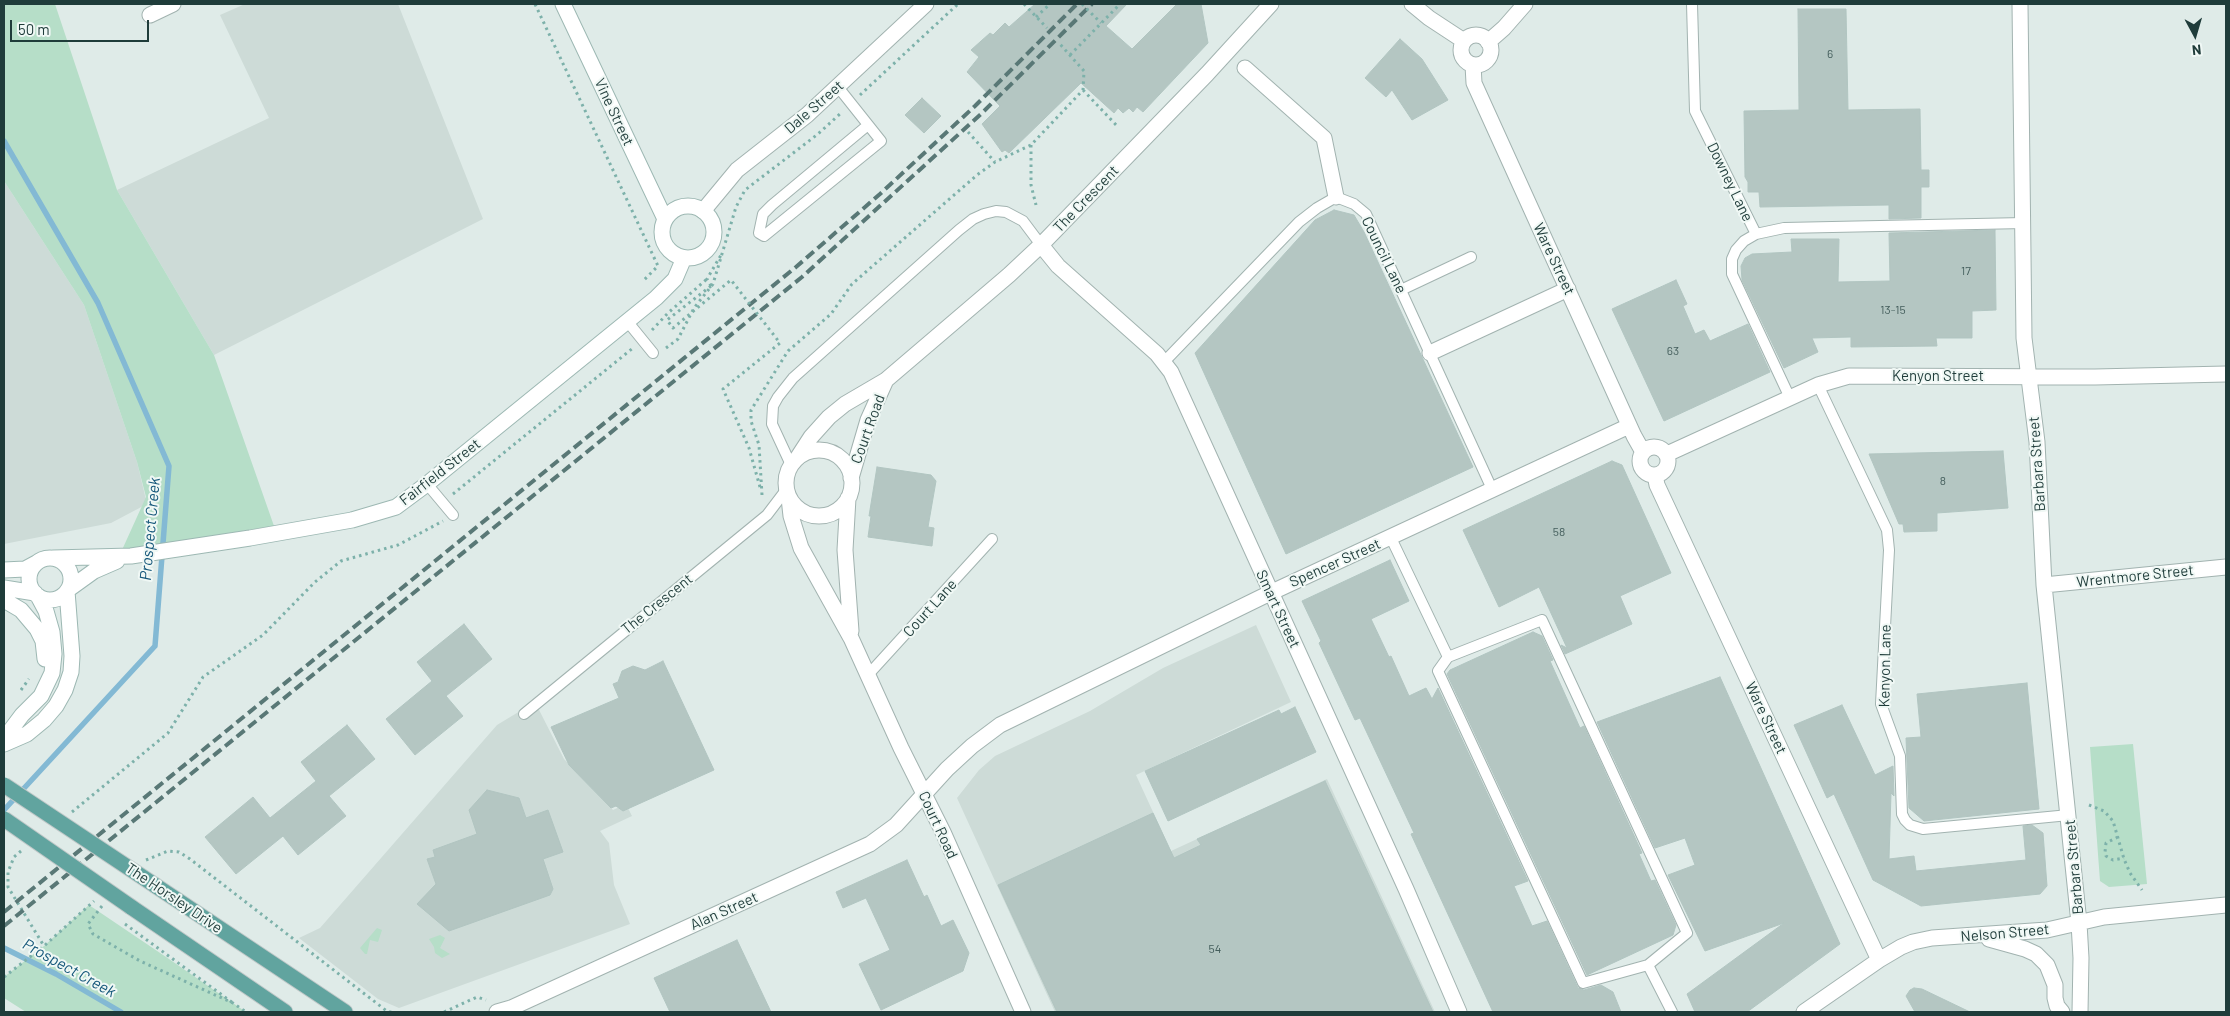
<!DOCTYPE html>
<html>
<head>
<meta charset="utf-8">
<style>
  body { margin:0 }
  #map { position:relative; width:2230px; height:1016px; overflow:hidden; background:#dfebe8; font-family:Barlow,sans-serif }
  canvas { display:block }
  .frame { position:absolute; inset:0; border:5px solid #1f3c3a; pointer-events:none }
  .north { position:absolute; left:2170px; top:10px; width:50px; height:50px; -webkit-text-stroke:4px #f0f8f5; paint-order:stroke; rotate:174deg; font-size:14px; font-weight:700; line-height:20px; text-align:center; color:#1f3c3a }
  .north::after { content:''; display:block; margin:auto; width:18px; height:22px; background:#1f3c3a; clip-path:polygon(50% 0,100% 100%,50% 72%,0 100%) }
  .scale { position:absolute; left:10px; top:20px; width:139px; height:22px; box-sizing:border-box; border:2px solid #1f3c3a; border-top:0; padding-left:6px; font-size:15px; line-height:18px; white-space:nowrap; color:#1f3c3a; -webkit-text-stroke:4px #f0f8f5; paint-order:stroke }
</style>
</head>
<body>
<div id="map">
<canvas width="2230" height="1016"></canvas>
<div class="frame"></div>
<div class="north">N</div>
<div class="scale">50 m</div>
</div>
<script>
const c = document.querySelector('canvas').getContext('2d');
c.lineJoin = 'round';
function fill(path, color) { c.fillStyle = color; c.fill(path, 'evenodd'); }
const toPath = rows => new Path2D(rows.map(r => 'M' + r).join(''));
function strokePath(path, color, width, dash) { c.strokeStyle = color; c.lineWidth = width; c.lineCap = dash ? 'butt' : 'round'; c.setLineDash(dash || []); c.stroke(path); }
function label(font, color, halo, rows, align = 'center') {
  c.font = font + ' Barlow,sans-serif'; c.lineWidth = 4; c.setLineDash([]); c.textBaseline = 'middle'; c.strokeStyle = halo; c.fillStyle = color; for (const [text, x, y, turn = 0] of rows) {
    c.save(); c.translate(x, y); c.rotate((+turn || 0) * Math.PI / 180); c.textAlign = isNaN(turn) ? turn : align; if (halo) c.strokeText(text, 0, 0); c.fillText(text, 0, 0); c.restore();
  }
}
fill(toPath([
  [245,4,398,4,483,219,214,355,117,190,269,118,220,15],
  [4,181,84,305,137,462,147,504,111,523,4,544],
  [1256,625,1291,702,1136,775,1171,851,1327,779,1435,1012,1055,1012,957,798,979,770,995,756,1090,711,1163,668],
  [535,702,564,759,613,810,626,804,632,816,600,831,609,843,614,885,630,924,399,1008,378,999,299,938,320,928,497,725]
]), '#cddbd7');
fill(toPath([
  [4,4,55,4,117,190,214,355,274,526,122,550,146,497,137,462,84,305,4,181],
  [2133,744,2147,884,2109,887,2100,881,2090,747],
  [89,905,169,959,246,1012,26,1012,4,998,4,977,44,946],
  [377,928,382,930,378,942,370,940,367,954,365,954,360,948],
  [440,935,445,938,440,948,450,954,442,958,435,953,434,947,429,939]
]), '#b6dec8');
strokePath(toPath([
  [4,141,98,303,169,466,155,646,4,810],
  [4,948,56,974,121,1012]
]), '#83b9d4', 5.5);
const building = toPath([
  [1035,4,1127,4,1106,26,1132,49,1177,4,1201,4,1208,43,1143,112,1137,107,1133,112,1129,108,1123,113,1118,108,1114,113,1081,83,1009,153,1005,150,1002,152,982,124,1000,106,967,72,979,57,971,50,990,33,993,35,1005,23,1009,27,1035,4],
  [1798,9,1846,9,1848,110,1920,109,1921,170,1929,170,1929,187,1921,187,1921,218,1889,219,1889,205,1760,207,1759,192,1748,192,1748,182,1745,177,1744,111,1799,110,1798,9],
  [1400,39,1422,59,1448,100,1412,120,1392,90,1386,97,1365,78,1400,39],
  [922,98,941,116,924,133,905,115,922,98],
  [1334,210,1354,215,1364,232,1473,467,1286,554,1195,353,1315,220,1334,210],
  [1995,230,1996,310,1972,311,1972,338,1936,338,1937,346,1851,347,1851,337,1812,338,1818,352,1784,368,1742,280,1741,266,1745,258,1752,254,1792,252,1791,239,1839,239,1838,282,1890,281,1889,233,1995,230],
  [1676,280,1687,304,1683,306,1695,334,1704,330,1710,341,1748,324,1770,372,1664,421,1612,309,1676,280],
  [2003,451,2008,508,1937,513,1937,531,1904,532,1903,524,1899,524,1869,454,2003,451],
  [1612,461,1622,465,1671,573,1620,596,1632,624,1565,654,1561,645,1567,648,1539,587,1499,607,1463,530,1612,461],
  [877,467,931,475,936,481,928,527,934,528,932,546,868,537,871,516,869,516,877,467],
  [1390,560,1409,601,1371,619,1389,657,1391,656,1409,696,1426,688,1432,699,1438,688,1528,881,1514,886,1532,926,1547,921,1578,988,1584,990,1601,985,1613,992,1621,1012,1493,1012,1411,834,1414,833,1360,718,1355,720,1319,643,1321,641,1302,601,1390,560],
  [464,624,492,659,446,696,463,716,415,755,386,719,432,681,417,662,464,624],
  [1533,632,1542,636,1553,660,1550,661,1580,728,1584,726,1642,853,1639,854,1651,881,1655,880,1676,925,1673,935,1587,975,1447,674,1450,670,1533,632],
  [663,661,714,770,623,811,616,806,611,808,569,765,551,727,619,698,613,684,618,682,622,671,633,666,645,670,663,661],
  [1720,677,1840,944,1747,1012,1695,1012,1687,994,1784,923,1705,951,1668,875,1695,865,1685,838,1655,848,1597,722,1720,677],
  [2027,683,2039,809,1924,821,1909,808,1906,738,1921,737,1917,694,2027,683],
  [1842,705,1875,775,1893,766,1894,796,1891,793,1889,859,1914,856,1916,871,2026,860,2023,826,2032,825,2043,833,2047,886,2040,894,1921,906,1873,880,1834,794,1827,798,1794,725,1842,705],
  [1295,707,1316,752,1168,821,1145,771,1279,710,1281,714,1295,707],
  [347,725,375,759,329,796,346,816,298,855,283,836,236,874,205,837,253,797,270,818,316,781,301,762,347,725],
  [1325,781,1433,1012,1057,1012,998,885,1153,813,1174,858,1201,845,1197,839,1325,781],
  [487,790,519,798,526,818,548,810,563,852,543,859,553,889,550,895,449,931,417,904,436,884,427,859,435,857,433,850,477,834,469,810,487,790],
  [907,860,924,897,927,895,941,926,953,920,969,953,963,971,881,1010,859,964,890,950,866,898,843,908,836,892,907,860],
  [737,940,771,1012,670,1012,654,978,737,940],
  [1914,988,1922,989,1970,1012,1915,1012,1906,996,1910,990,1914,988]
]);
fill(building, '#b4c6c2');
strokePath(building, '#b1c5c1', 1);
const lane = toPath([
  [1692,4,1695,111,1756,234,1744,241,1736,250,1732,259,1732,274,1790,398],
  [838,87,881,141,764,236,759,233,763,214,772,205,868,125],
  [1756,234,1784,228,2024,223],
  [1401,290,1471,257],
  [627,321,653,353],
  [1164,362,1299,222,1317,208,1336,197,1354,204,1366,214,1492,489],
  [1818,385,1887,530,1889,550,1881,704,1900,756,1902,814,1905,820,1910,825,1923,829,2069,815],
  [791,465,772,424,773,406,778,397,793,378,959,230,973,219,984,214,996,211,1006,212,1023,221,1041,245],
  [427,484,453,515],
  [1391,538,1448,657],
  [1542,620,1687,933,1648,965,1583,983,1438,671,1448,657,1542,620],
  [867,676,992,539],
  [524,714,767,515,786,490],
  [1648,965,1672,1012]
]);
const street = toPath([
  [1412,4,1429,18,1464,41],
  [2020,4,2024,338,2037,442,2044,585,2079,923,2081,958,2080,1012],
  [150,15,173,4],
  '1461 50a15 15 0 1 1 30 0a15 15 0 1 1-30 0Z',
  [1488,42,1504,28,1525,4],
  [1473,65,1474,83,1634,436,1643,452],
  [1245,68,1324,138,1336,197],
  [703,211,737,170,807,115,926,4],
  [1041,245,1058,266,1157,354,1171,372,1406,889,1459,1012],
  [1430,353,1568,289],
  '1640 461a14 14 0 1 1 28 0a14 14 0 1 1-28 0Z',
  '786 483a33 33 0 1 1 66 0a33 33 0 1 1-66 0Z',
  [1667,454,1818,385,1849,376,2095,377,2226,374],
  [798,457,811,437,829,417,845,404,886,380,1009,275,1041,245,1207,74,1271,4],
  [1655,475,1657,485,1879,960],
  [851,478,868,420,886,380],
  [789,498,791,516,801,548,851,638,901,748,943,832,1023,1012],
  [848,498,845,550,851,631],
  [2044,585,2226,567],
  [1989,939,2025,949,2036,954,2047,965,2055,985,2055,998,2057,1006,2062,1012],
  [497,1012,511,1008,870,844,896,825,947,769,972,746,1000,725,1270,593,1629,426],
  [1804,1012,1879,960,1901,947,1913,942,1932,938,2047,930,2104,917,2226,905]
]);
const secondary = toPath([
  [563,4,665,219],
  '662 232a26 26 0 1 1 52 0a26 26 0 1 1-52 0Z',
  [53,558,131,556,250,538,352,520,396,507,427,484,656,298,675,279,684,258],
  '29 579a21 21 0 1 1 42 0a21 21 0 1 1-42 0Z',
  [4,570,25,569,38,562],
  [4,588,35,593],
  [69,589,94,571,117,561],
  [4,600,21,610,37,629,43,641,45,659],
  [4,739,22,715,41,696,52,673,54,654,52,632,46,611,38,596],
  [4,744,27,734,44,720,56,706,65,690,71,672,72,656,67,591]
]);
const primary = toPath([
  [156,886,345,1012],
  [131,907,285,1012]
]);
strokePath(lane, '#a2b3b0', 12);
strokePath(street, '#a2b3b0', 17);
strokePath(secondary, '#9db8b3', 17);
strokePath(primary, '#c0c8c8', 17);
strokePath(toPath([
  [535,4,658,266,643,281],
  [1024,4,1047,28],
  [1036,17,1050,4],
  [1070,55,1120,4],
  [1083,90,1118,127],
  [860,95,958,4],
  [968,132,995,162],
  [1031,145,1031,185,1036,205],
  [711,286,707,279,721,255],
  [652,330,668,313,707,279],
  [666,348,678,339,694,308,713,284,736,207,745,190,818,134,841,113],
  [760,487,749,448,723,389,780,343],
  [453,494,633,348],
  [762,495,759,445,751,421,751,410,788,351,831,314,852,284,977,175,995,162,1031,145,1083,90,1084,71,1059,43],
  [21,690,29,679],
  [2089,805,2104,811,2113,821,2124,859,2130,873,2142,890],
  [72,812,168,733,203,677,263,635,315,582,341,561,398,545,443,521],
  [2118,837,2106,843,2105,852,2106,856,2113,860,2124,858],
  [21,851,14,857,8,872,8,887,44,946],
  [146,860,168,851,179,852,190,859,388,1012,392,1012],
  [102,906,88,924,93,934,140,961,233,1003,246,1012],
  [4,977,44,946,94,901],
  [444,1012,477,997,486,1000]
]), '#7db1aa', 3, [2.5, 4]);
strokePath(lane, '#fff', 10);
strokePath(street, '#fff', 15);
strokePath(secondary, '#fff', 15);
strokePath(primary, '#61a49f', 15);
strokePath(toPath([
  [4,912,796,267,880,194,975,106,1077,4],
  [4,926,802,277,982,113,1092,4]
]), '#597876', 4, [10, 5]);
const primaryBridge = toPath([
  [4,785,156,886],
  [4,819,131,907]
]);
strokePath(primaryBridge, '#c0c8c8', 17, []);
strokePath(toPath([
  [1082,4,1101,23],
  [711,286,667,320,673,328,731,280,780,343],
  [125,924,233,1003]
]), '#7db1aa', 3, [2.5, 4]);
strokePath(primaryBridge, '#61a49f', 15);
label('12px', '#445e5c', null, [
  ["6",1830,54],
  ["17",1966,271],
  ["13-15",1893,310],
  ["63",1673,351],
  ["8",1943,481],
  ["58",1559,532],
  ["54",1215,949]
]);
label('15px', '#1f3c3a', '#f0f8f5', [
  ["Dale Street",814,107,-41],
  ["Vine Street",614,112,65],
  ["Downey Lane",1730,182,64],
  ["The Crescent",1086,199,-46],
  ["Council Lane",1384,255,64],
  ["Ware Street",1554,259,65],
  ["Kenyon Street",1938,376],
  ["Court Road",868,429,-70],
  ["Barbara Street",2037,464,-94],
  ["Fairfield Street",440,472,-38],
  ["Spencer Street",1335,563,-24],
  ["Wrentmore Street",2135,576,-6],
  ["The Crescent",657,604,-39],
  ["Court Lane",930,608,-48],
  ["Smart Street",1278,609,65],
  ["Kenyon Lane",1885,666,-89],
  ["Ware Street",1766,718,65],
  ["Court Road",938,825,65],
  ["Barbara Street",2074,867,-95],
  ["The Horsley Drive",174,898,34],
  ["Alan Street",724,911,-24],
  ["Nelson Street",2005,933,-5]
]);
label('italic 16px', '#16587b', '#f0f8f5', [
  ["Prospect Creek",150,529,-85],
  ["Prospect Creek",69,968,29]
]);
</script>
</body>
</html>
